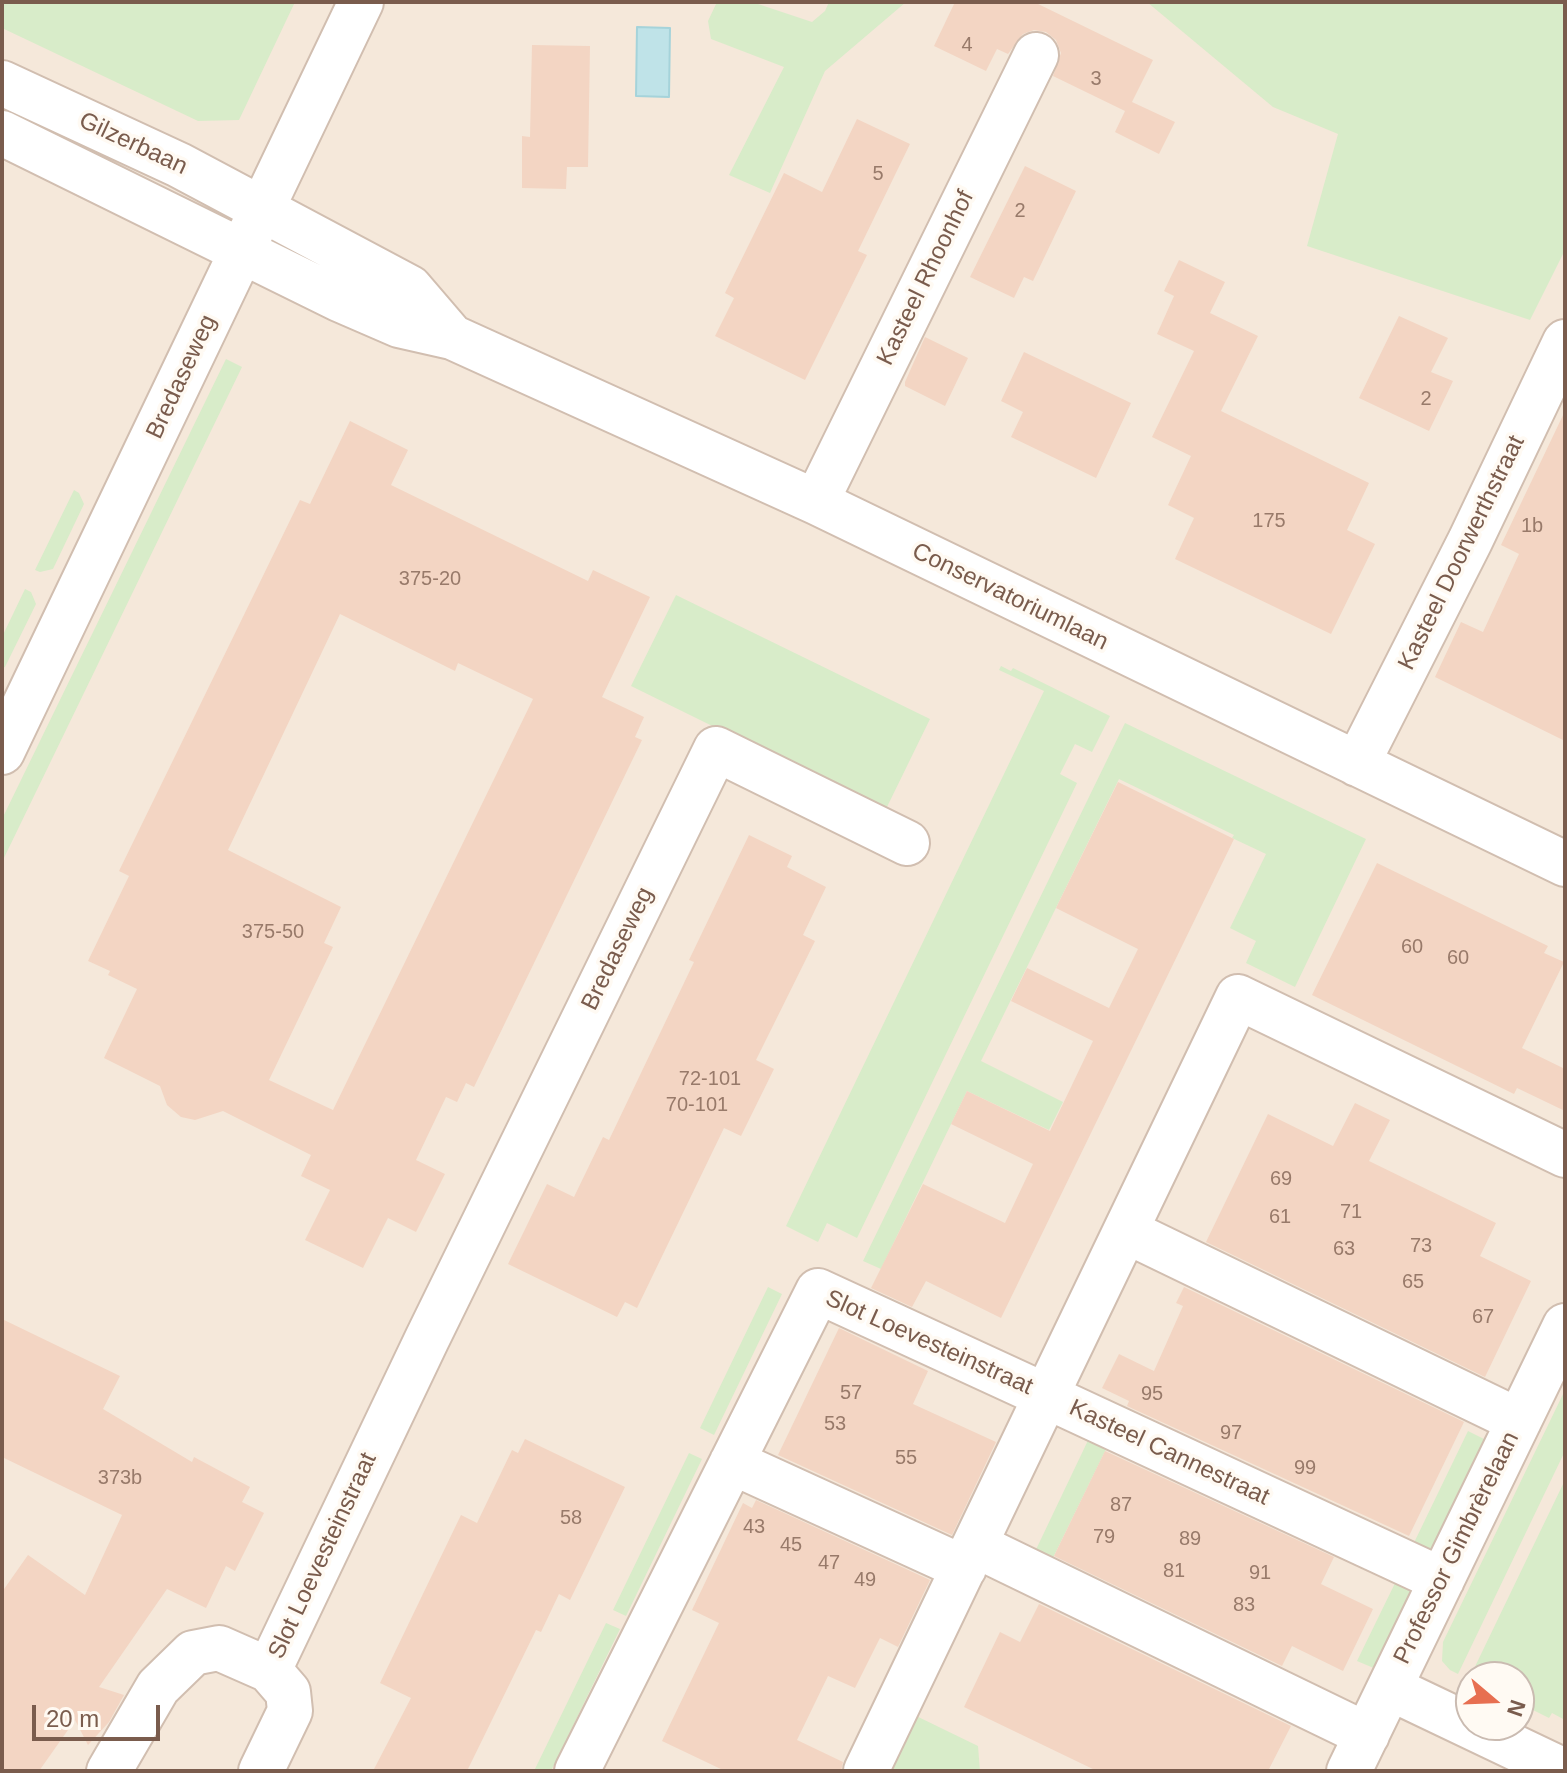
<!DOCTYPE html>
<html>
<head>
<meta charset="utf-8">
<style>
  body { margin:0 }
  #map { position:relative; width:1567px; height:1773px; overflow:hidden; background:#fdf6ec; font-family:Arial,sans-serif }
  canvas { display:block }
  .frame { position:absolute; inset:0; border:4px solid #7a5c4d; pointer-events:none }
  .north { position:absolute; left:1455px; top:1661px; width:80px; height:80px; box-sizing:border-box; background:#fffaf3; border:2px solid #cabbb1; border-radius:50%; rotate:109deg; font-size:22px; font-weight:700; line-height:32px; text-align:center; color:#7a5c4d }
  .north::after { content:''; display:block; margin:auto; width:28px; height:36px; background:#e76f51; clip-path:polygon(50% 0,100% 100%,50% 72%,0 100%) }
  .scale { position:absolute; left:32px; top:1705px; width:128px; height:36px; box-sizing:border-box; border:4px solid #7a5c4d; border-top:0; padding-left:10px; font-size:24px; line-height:28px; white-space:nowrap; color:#7a5c4d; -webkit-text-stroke:6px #fffaf3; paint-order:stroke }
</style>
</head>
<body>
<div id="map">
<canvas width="1567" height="1773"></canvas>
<div class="frame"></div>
<div class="north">N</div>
<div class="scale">20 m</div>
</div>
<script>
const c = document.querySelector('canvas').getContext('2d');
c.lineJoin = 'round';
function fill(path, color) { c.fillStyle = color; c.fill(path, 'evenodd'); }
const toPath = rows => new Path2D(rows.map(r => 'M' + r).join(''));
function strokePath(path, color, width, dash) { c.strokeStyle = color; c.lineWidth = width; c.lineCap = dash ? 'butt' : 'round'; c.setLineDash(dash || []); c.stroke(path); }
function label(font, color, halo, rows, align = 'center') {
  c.font = font + ' Arial,sans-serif'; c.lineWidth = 7; c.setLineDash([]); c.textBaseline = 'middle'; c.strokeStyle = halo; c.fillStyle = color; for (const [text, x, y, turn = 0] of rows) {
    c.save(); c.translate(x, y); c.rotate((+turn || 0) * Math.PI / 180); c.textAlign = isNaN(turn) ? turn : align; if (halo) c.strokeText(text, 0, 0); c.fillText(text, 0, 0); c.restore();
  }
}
fill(toPath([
  [2,2,1565,2,1565,1771,2,1771],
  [1471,1677,1519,1677,1519,1725,1471,1725]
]), '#f5e8da');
fill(toPath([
  [2,2,295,2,239,120,198,121,2,28],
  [717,2,752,2,812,22,825,11,829,2,906,2,825,71,770,193,729,175,784,67,711,39,708,21],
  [1147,2,1565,2,1565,250,1530,320,1307,246,1338,134,1273,107],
  [226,359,242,367,2,862,2,819],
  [74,490,79,493,84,504,53,569,40,572,35,570],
  [25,589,31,592,36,604,5,667,2,668,2,637],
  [676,595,930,719,885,811,631,686],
  [1001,666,1011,671,1013,668,1110,716,1092,752,1075,744,1060,774,1077,783,857,1238,827,1223,818,1242,786,1226,1044,691,999,670],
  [1125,723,1366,839,1295,987,1246,963,1256,941,1230,928,1266,854,1232,838,1234,835,1119,779,981,1061,1063,1102,1049,1130,967,1091,881,1269,863,1261],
  [768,1287,782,1294,714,1435,700,1428],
  [1565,1390,1565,1451,1458,1674,1450,1670,1442,1661,1443,1642],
  [1468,1431,1486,1440,1429,1560,1410,1551],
  [1092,1432,1110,1441,1048,1568,1031,1560],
  [689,1453,702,1459,626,1616,613,1610],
  [1565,1480,1565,1720,1552,1713,1549,1718,1519,1703,1519,1677,1471,1677,1469,1679],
  [1399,1575,1417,1584,1376,1669,1357,1661],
  [606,1623,620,1629,551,1771,534,1771],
  [906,1711,978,1746,980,1771,877,1771]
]), '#d8ecc9');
const water = toPath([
  [637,27,670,28,669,97,636,96,637,27]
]);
fill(water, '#bfe3e8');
strokePath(water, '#a5d3da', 2);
fill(toPath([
  [955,2,1034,2,1153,60,1132,102,1175,122,1159,154,1115,132,1125,111,1053,76,1061,53,1056,40,1046,32,1034,30,1023,34,1008,54,997,49,986,71,934,46],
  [532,45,590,46,588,167,567,167,566,189,522,188,522,136,530,137],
  [857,119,910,144,858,251,867,255,805,380,715,336,734,298,725,293,784,173,822,192],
  [1025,166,1076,191,1033,281,1024,277,1014,298,970,277],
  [1179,260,1225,282,1210,313,1258,336,1221,411,1369,483,1347,530,1375,544,1331,634,1175,559,1194,518,1168,505,1191,456,1152,437,1194,351,1157,334,1174,296,1164,291],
  [1399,316,1448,338,1431,372,1453,381,1429,431,1359,398],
  [925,337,968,358,945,406,905,386,905,382],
  [1024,352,1131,403,1096,478,1011,437,1023,412,1001,401],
  [1565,411,1565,741,1435,677,1461,622,1483,632,1519,554,1501,545],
  [350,421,408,450,391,485,588,581,593,570,650,597,602,697,644,717,635,737,642,740,474,1087,466,1083,457,1102,446,1097,416,1160,445,1174,416,1232,388,1218,363,1268,305,1240,330,1190,301,1176,311,1155,223,1111,195,1120,181,1117,167,1105,160,1086,104,1058,137,989,108,975,110,971,88,961,129,876,119,871,300,500,310,504],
  [340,614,455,671,458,663,533,699,333,1110,269,1080,333,947,324,943,341,907,228,850],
  [1118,782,1234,839,1001,1318,926,1281,912,1307,871,1288,923,1184,1005,1223,1033,1164,951,1124,967,1091,1050,1131,1093,1041,1011,1001,1027,968,1109,1008,1138,949,1056,908],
  [749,835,792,856,787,867,826,887,803,935,815,941,756,1060,774,1069,741,1136,724,1128,637,1308,625,1302,617,1317,508,1264,547,1184,574,1197,603,1137,609,1140,694,962,689,960],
  [1377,863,1548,946,1544,953,1564,962,1522,1048,1565,1069,1565,1111,1517,1088,1514,1094,1312,995],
  [1355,1103,1390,1120,1369,1161,1496,1223,1480,1256,1531,1281,1485,1377,1206,1242,1268,1114,1333,1146],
  [1184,1287,1464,1422,1409,1536,1127,1406,1129,1401,1102,1388,1119,1354,1154,1371,1183,1306,1176,1303],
  [2,1319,120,1376,103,1409,192,1462,194,1457,250,1487,242,1502,264,1513,235,1571,226,1566,206,1608,167,1589,99,1687,124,1695,109,1722,88,1745,75,1720,39,1771,2,1771,2,1592,28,1555,85,1595,122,1515,2,1457],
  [839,1328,928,1371,913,1404,996,1442,952,1535,778,1455],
  [525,1439,625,1487,570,1600,559,1594,541,1632,536,1630,467,1771,373,1771,411,1698,380,1683,461,1515,477,1523,512,1450,518,1453],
  [1105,1451,1334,1557,1321,1584,1373,1609,1343,1671,1292,1646,1282,1666,1054,1556],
  [756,1500,930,1580,898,1647,880,1638,855,1688,828,1676,797,1740,843,1762,841,1771,725,1771,662,1741,719,1623,692,1610,743,1503,752,1508],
  [1039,1604,1291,1726,1268,1771,1097,1771,964,1707,1000,1632,1020,1642]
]), '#f3d5c3');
const minor = toPath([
  [2,83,179,165,410,288,452,337],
  [2,133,339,299,399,325,452,337,816,502,1565,864],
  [816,502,1036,55],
  [2,752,361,2],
  [1357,764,1470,541,1565,342],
  [1126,1231,1519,1421],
  [732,1462,964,1568],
  [975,1545,1367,1735],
  [1390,1688,1564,1771],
  [109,1771,158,1687,193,1653,219,1648,269,1670],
  [261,1771,290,1711,288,1692,269,1670,427,1339,716,749,907,843],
  [577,1771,818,1291,1046,1396,1238,997,1565,1155],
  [866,1771,1046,1396,1442,1580],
  [1349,1771,1565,1326]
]);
strokePath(minor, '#d1beb0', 48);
strokePath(minor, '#fff', 44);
label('20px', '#987a6a', null, [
  ["4",967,45],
  ["3",1096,79],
  ["5",878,174],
  ["2",1020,211],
  ["2",1426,399],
  ["175",1269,521],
  ["1b",1532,526],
  ["375-20",430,579],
  ["375-50",273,932],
  ["60",1412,947],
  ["60",1458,958],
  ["72-101",710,1079],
  ["70-101",697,1105],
  ["69",1281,1179],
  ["71",1351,1212],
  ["61",1280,1217],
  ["73",1421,1246],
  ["63",1344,1249],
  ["65",1413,1282],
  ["67",1483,1317],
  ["57",851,1393],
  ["95",1152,1394],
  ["53",835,1424],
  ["97",1231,1433],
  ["55",906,1458],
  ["99",1305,1468],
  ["373b",120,1478],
  ["87",1121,1505],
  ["58",571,1518],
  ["43",754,1527],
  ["79",1104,1537],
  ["89",1190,1539],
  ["45",791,1545],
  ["47",829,1563],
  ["81",1174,1571],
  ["91",1260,1573],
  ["49",865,1580],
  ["83",1244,1605]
]);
label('24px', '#7a5c4d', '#fffaf3', [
  ["Gilzerbaan",133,144,25],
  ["Kasteel Rhoonhof",926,278,-64],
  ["Bredaseweg",182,377,-65],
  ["Kasteel Doorwerthstraat",1462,553,-64],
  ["Conservatoriumlaan",1010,597,26],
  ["Bredaseweg",618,949,-64],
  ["Slot Loevesteinstraat",929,1343,24],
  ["Kasteel Cannestraat",1169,1453,25],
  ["Professor Gimbrèrelaan",1457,1548,-64],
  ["Slot Loevesteinstraat",323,1556,-65]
]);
</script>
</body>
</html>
